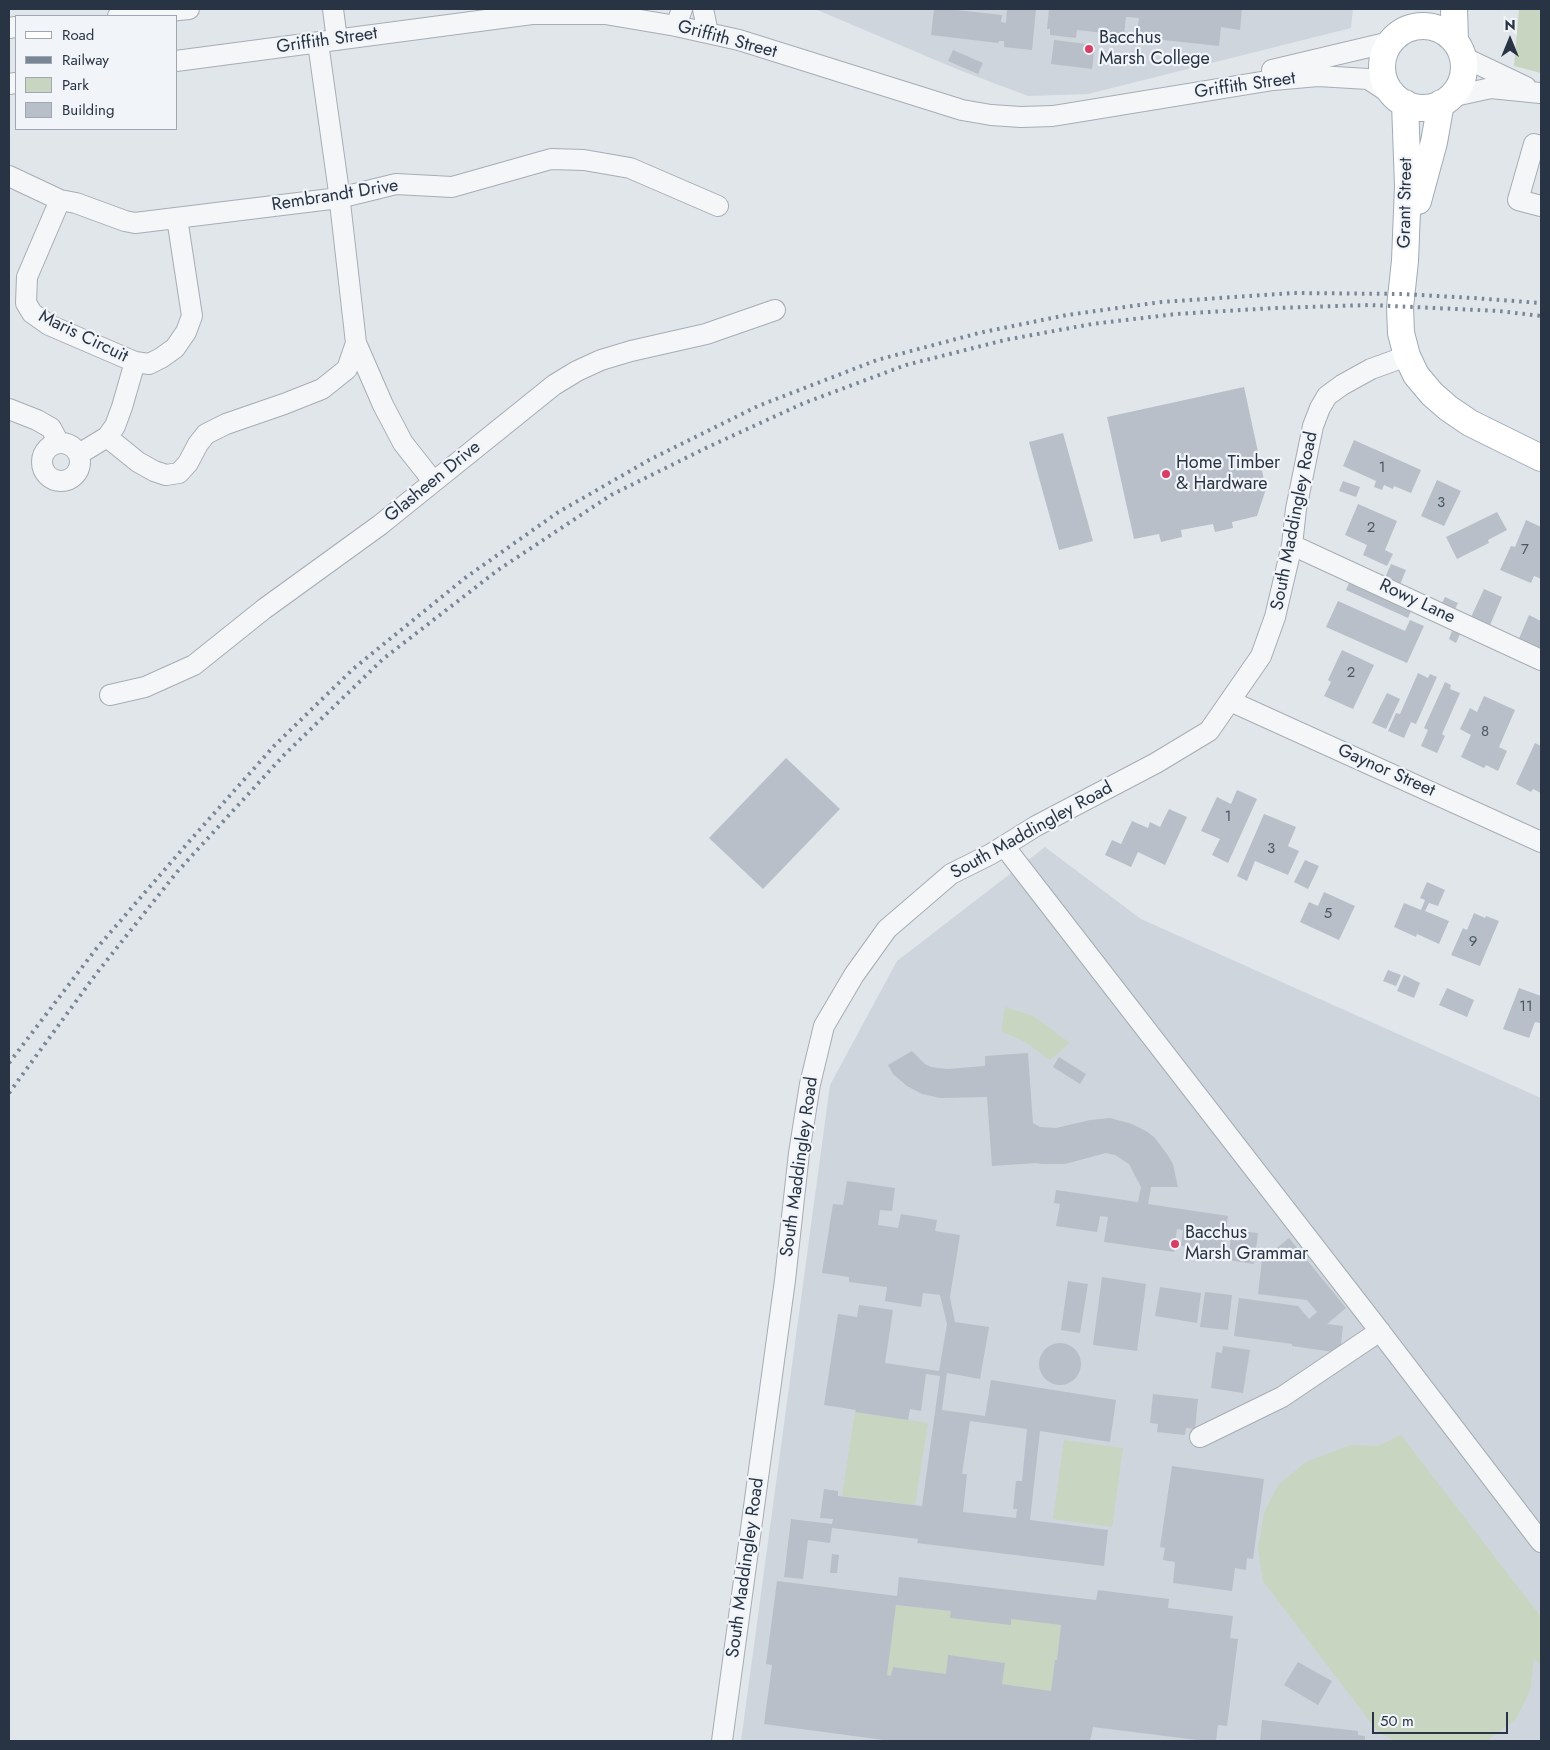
<!DOCTYPE html>
<html>
<head>
<meta charset="utf-8">
<style>
  body { margin:0 }
  #map { position:relative; width:1550px; height:1750px; overflow:hidden; background:#e1e6eb; font-family:Jost,sans-serif }
  canvas { display:block }
  .frame { position:absolute; inset:0; border:10px solid #283443; pointer-events:none }
  .legend { position:absolute; left:15px; top:15px; width:162px; height:115px; box-sizing:border-box; background:#f1f4f8; border:1px solid #a1a7b0; margin:0; padding:6px 9px; list-style:none; font-size:15px; color:#283443 }
  .legend li { display:flex; align-items:center; gap:10px; height:25px }
  .legend b { width:25px; border:1px solid #a1a7b0 }
  .north { position:absolute; left:1485px; top:15px; width:50px; height:50px; -webkit-text-stroke:4px #f1f4f8; paint-order:stroke; rotate:0deg; font-size:14px; font-weight:700; line-height:20px; text-align:center; color:#283443 }
  .north::after { content:''; display:block; margin:auto; width:18px; height:22px; background:#283443; clip-path:polygon(50% 0,100% 100%,50% 72%,0 100%) }
  .scale { position:absolute; left:1372px; top:1712px; width:136px; height:22px; box-sizing:border-box; border:2px solid #283443; border-top:0; padding-left:6px; font-size:15px; line-height:18px; white-space:nowrap; color:#283443; -webkit-text-stroke:4px #f1f4f8; paint-order:stroke }
</style>
</head>
<body>
<div id="map">
<canvas width="1550" height="1750"></canvas>
<div class="frame"></div>
<ul class="legend">
<li><b style="height:6px;background:#fff"></b>Road</li>
<li><b style="height:6px;background:#798695"></b>Railway</li>
<li><b style="height:14px;background:#c8d5c1"></b>Park</li>
<li><b style="height:14px;background:#b8bfc8"></b>Building</li>
</ul>
<div class="north">N</div>
<div class="scale">50 m</div>
</div>
<script>
const c = document.querySelector('canvas').getContext('2d');
c.lineJoin = 'round';
function fill(path, color) { c.fillStyle = color; c.fill(path, 'evenodd'); }
const toPath = rows => new Path2D(rows.map(r => 'M' + r).join(''));
function strokePath(path, color, width, dash) { c.strokeStyle = color; c.lineWidth = width; c.lineCap = dash ? 'butt' : 'round'; c.setLineDash(dash || []); c.stroke(path); }
function label(font, color, halo, rows, align = 'center') {
  c.font = font + ' Jost,sans-serif'; c.lineWidth = 4.5; c.setLineDash([]); c.textBaseline = 'middle'; c.strokeStyle = halo; c.fillStyle = color; for (const [text, x, y, turn = 0] of rows) {
    c.save(); c.translate(x, y); c.rotate((+turn || 0) * Math.PI / 180); c.textAlign = isNaN(turn) ? turn : align; if (halo) c.strokeText(text, 0, 0); c.fillText(text, 0, 0); c.restore();
  }
}
fill(toPath([
  [815,9,1353,9,1351,28,1088,94,1028,96,959,70],
  [1045,847,1141,919,1541,1098,1541,1741,741,1741,830,1085,897,961]
]), '#cfd5dd');
fill(toPath([
  [1519,9,1541,9,1541,73,1514,66],
  [1005,1007,1033,1016,1070,1043,1050,1060,1025,1042,1001,1031],
  [855,1412,928,1423,915,1505,842,1496],
  [1401,1435,1541,1617,1541,1666,1534,1658,1530,1691,1516,1719,1487,1741,1395,1741,1378,1732,1263,1581,1258,1548,1264,1513,1278,1485,1306,1462,1351,1445,1378,1446],
  [1064,1440,1123,1448,1112,1527,1053,1519],
  [896,1605,951,1611,950,1618,1011,1624,1011,1619,1061,1625,1057,1660,1055,1661,1051,1691,1002,1684,1005,1663,948,1656,946,1674,893,1667,891,1676,887,1675]
]), '#c8d5c1');
fill(toPath([
  [934,9,948,9,1002,15,1001,22,1006,23,1007,9,1036,9,1032,50,1004,47,1004,41,999,41,998,43,931,35],
  [1049,9,1242,9,1240,30,1221,27,1219,46,1136,37,1139,18,1126,17,1124,35,1077,30,1076,38,1050,35,1050,29,1047,29],
  [1054,40,1095,45,1092,69,1051,64],
  [953,50,983,63,978,74,948,61],
  [1244,387,1266,489,1257,516,1232,522,1233,528,1215,532,1213,524,1181,530,1182,537,1161,542,1159,534,1134,539,1107,417],
  [1063,433,1093,541,1059,550,1029,442],
  [1354,440,1421,470,1411,493,1394,486,1393,489,1384,485,1382,490,1374,487,1376,481,1343,466],
  [1437,480,1461,491,1444,526,1421,516],
  [1343,481,1360,487,1356,497,1339,491],
  [1358,504,1397,521,1385,550,1393,554,1387,566,1363,555,1367,545,1345,535],
  [1497,512,1507,530,1488,540,1489,543,1457,559,1446,537],
  [1526,520,1541,527,1541,579,1534,576,1531,583,1500,570,1511,546,1515,547],
  [1391,564,1406,570,1399,587,1384,580],
  [1349,583,1411,611,1408,618,1346,590],
  [1484,589,1502,597,1490,625,1471,617],
  [1445,597,1458,603,1453,613,1440,607],
  [1338,601,1405,631,1410,620,1424,626,1407,663,1326,627],
  [1529,615,1541,621,1541,651,1518,641],
  [1452,631,1460,634,1456,643,1449,639],
  [1342,650,1374,665,1353,709,1324,696,1331,682,1328,680],
  [1418,673,1428,678,1430,674,1437,677,1416,724,1411,722,1404,738,1388,731,1396,713,1400,714],
  [1445,682,1451,685,1450,689,1460,693,1442,734,1445,736,1437,753,1421,746,1428,730,1424,728],
  [1387,693,1400,699,1386,729,1372,723],
  [1484,696,1515,710,1499,747,1507,751,1498,771,1486,765,1484,768,1461,757,1471,735,1460,729,1470,708,1477,712],
  [1535,743,1541,746,1541,793,1533,789,1531,792,1516,784],
  [786,758,840,809,763,889,709,838],
  [1237,790,1257,799,1228,863,1212,855,1220,839,1201,831,1217,797,1231,804],
  [1169,809,1187,817,1165,865,1138,852,1131,867,1105,855,1112,840,1121,844,1132,821,1148,828,1150,822,1160,827],
  [1264,814,1296,827,1288,846,1299,851,1288,875,1255,861,1247,881,1237,876],
  [1305,860,1319,866,1308,889,1294,882],
  [1427,882,1445,890,1438,906,1429,903,1425,911,1449,921,1439,944,1417,934,1416,937,1394,927,1404,903,1421,910,1425,900,1420,898],
  [1324,892,1355,906,1339,940,1300,922,1309,902,1318,906],
  [1474,913,1485,918,1486,916,1499,921,1480,966,1451,955,1463,928,1467,930],
  [1388,970,1401,975,1396,986,1383,981],
  [1404,975,1420,983,1414,998,1397,991],
  [1447,988,1474,1000,1467,1017,1439,1005],
  [1519,988,1541,996,1541,1019,1540,1023,1535,1022,1529,1038,1503,1029],
  [912,1051,925,1064,931,1067,947,1069,985,1066,985,1056,1028,1053,1033,1123,1040,1127,1056,1128,1090,1120,1110,1118,1132,1124,1146,1131,1154,1137,1167,1154,1173,1164,1178,1187,1151,1187,1148,1204,1228,1216,1223,1252,1181,1246,1183,1230,1177,1229,1174,1252,1104,1242,1108,1217,1100,1216,1097,1232,1056,1226,1060,1204,1054,1203,1056,1190,1138,1202,1141,1187,1129,1164,1115,1155,1106,1153,1065,1164,1042,1164,1036,1163,992,1166,987,1097,940,1098,922,1094,907,1086,893,1074,888,1065],
  [1059,1057,1086,1074,1080,1084,1053,1067],
  [847,1181,895,1188,892,1211,880,1210,878,1225,898,1228,901,1214,937,1220,935,1231,960,1235,950,1297,955,1322,989,1327,980,1379,947,1373,942,1410,985,1416,991,1380,1116,1400,1110,1442,1040,1431,1030,1520,1108,1530,1104,1566,917,1543,918,1539,832,1528,830,1543,808,1540,803,1579,784,1577,791,1519,832,1524,833,1519,820,1518,824,1489,838,1491,838,1496,922,1506,940,1376,926,1374,921,1411,910,1409,908,1420,855,1412,856,1410,824,1405,838,1314,857,1317,859,1305,893,1310,885,1363,939,1371,947,1324,940,1295,923,1293,921,1307,885,1301,887,1287,849,1282,849,1277,822,1273,833,1204,843,1205],
  [970,1421,1027,1429,1022,1481,1016,1481,1013,1509,1017,1509,1016,1518,963,1512,967,1474,962,1474],
  [1232,1230,1258,1233,1254,1264,1228,1260],
  [1289,1238,1346,1308,1327,1324,1343,1326,1340,1353,1292,1346,1292,1344,1234,1336,1239,1298,1298,1306,1309,1319,1317,1312,1307,1300,1258,1294,1262,1260],
  [1102,1277,1146,1284,1137,1351,1093,1345],
  [1068,1281,1088,1284,1080,1333,1061,1330],
  [1160,1287,1201,1293,1197,1323,1155,1316],
  [1205,1292,1232,1295,1228,1330,1200,1327],
  '1039 1364a21 21 0 1 1 42 0a21 21 0 1 1-42 0Z',
  [1223,1346,1250,1350,1243,1393,1211,1388,1216,1352,1222,1353],
  [1153,1394,1198,1399,1195,1429,1186,1428,1185,1435,1157,1432,1158,1424,1150,1423],
  [1172,1466,1264,1479,1253,1559,1247,1558,1246,1570,1235,1568,1232,1591,1173,1583,1175,1562,1163,1560,1165,1548,1160,1547],
  [832,1554,839,1555,837,1573,830,1573],
  [899,1577,1096,1600,1098,1590,1169,1599,1168,1608,1233,1616,1230,1638,1238,1639,1227,1726,1218,1725,1216,1741,1205,1741,1093,1727,1090,1741,891,1741,764,1724,772,1665,766,1664,777,1581,897,1596],
  [896,1605,951,1611,950,1618,1011,1625,1011,1619,1061,1625,1057,1660,1055,1660,1051,1691,1002,1684,1005,1663,948,1655,946,1674,893,1667,891,1676,887,1675],
  [1298,1662,1332,1681,1318,1705,1284,1685],
  [1262,1720,1358,1731,1358,1735,1365,1736,1365,1741,1260,1741]
]), '#b8bfc8');
const minor = toPath([
  [333,9,337,40],
  [703,9,708,33],
  [118,16,189,9],
  [676,26,682,9],
  [9,28,16,27],
  [1463,57,1526,87],
  [176,61,532,14,605,14,676,26,739,40,962,110,991,115,1021,117,1053,116,1273,80,1318,76,1368,79,1394,96],
  [1272,70,1390,42],
  [9,84,16,83],
  [1450,97,1491,88,1540,93],
  [1541,146,1534,144,1518,200,1541,206],
  [9,176,60,200,76,203,125,221,135,223,339,198,396,184,452,187,551,159,584,160,630,168,718,206],
  [60,200,27,277,26,303,32,313,49,325,135,362,149,364,161,358,175,348,186,332,192,316,177,218],
  [356,343,383,405,403,443,433,481],
  [9,409,37,420,51,428,59,443],
  [107,437,138,462,154,471,166,475,179,473,188,463,198,444,206,434,226,424,284,404,322,389,347,369,356,343,338,185,318,43],
  '42 462a19 19 0 1 1 38 0a19 19 0 1 1-38 0Z',
  [79,454,107,437,115,426,122,407,135,362],
  [1292,545,1541,660],
  [110,695,145,687,194,665,264,609,380,525,554,385,577,371,601,360,631,351,706,334,775,310],
  [1230,701,1541,842],
  [1004,846,1372,1321,1541,1542],
  [1200,1437,1282,1397,1380,1331],
  [722,1741,785,1280,799,1153,810,1084,824,1026,854,975,887,929,951,874,991,854,1036,826,1156,763,1209,731,1261,656,1275,617,1292,545,1296,509,1313,426,1320,408,1327,396,1342,385,1371,369,1407,356]
]);
const major = toPath([
  [1454,9,1455,41],
  '1382 67a41 41 0 1 1 82 0a41 41 0 1 1-82 0Z',
  [1405,103,1408,186,1405,261,1400,307,1401,333,1407,356,1416,375,1432,394,1448,408,1470,423,1541,458],
  [1418,201,1434,142,1441,103]
]);
strokePath(minor, '#a6adb5', 22);
strokePath(major, '#9fabb7', 28);
strokePath(minor, '#f4f6f8', 20);
strokePath(major, '#fff', 26);
strokePath(toPath([
  [9,1063,96,949,186,845,274,746,353,669,465,578,557,513,649,460,758,406,877,360,979,333,1067,315,1161,302,1294,293,1402,294,1473,298,1541,303],
  [9,1093,96,974,177,872,284,755,383,659,498,570,611,495,708,447,804,403,906,365,1005,340,1092,324,1176,314,1274,308,1370,305,1499,311,1541,316]
]), '#798695', 4, [2.5, 5]);
for (const [x, y, r, color] of [
  [1089,49,5,"#d73e63"],
  [1166,474,5,"#d73e63"],
  [1175,1244,5,"#d73e63"]
]) { const dot = new Path2D(); dot.arc(x, y, r, 0, 2 * Math.PI); c.fillStyle = color; c.fill(dot); strokePath(dot, '#f1f4f8', 2); }
label('15px', '#4c5764', null, [
  ["1",1382,468],
  ["3",1441,503],
  ["2",1371,528],
  ["7",1525,550],
  ["2",1351,673],
  ["8",1485,732],
  ["1",1228,817],
  ["3",1271,849],
  ["5",1328,914],
  ["9",1473,942],
  ["11",1526,1007]
]);
label('18px', '#283443', '#f1f4f8', [
  ["Bacchus",1099,39],
  ["Marsh College",1099,60],
  ["Home Timber",1176,464],
  ["& Hardware",1176,485],
  ["Bacchus",1185,1234],
  ["Marsh Grammar",1185,1255]
], 'left');
label('18px', '#283443', '#f1f4f8', [
  ["Griffith Street",727,40,15],
  ["Griffith Street",327,41,-8],
  ["Griffith Street",1245,86,-8],
  ["Rembrandt Drive",335,196,-9],
  ["Grant Street",1406,203,-89],
  ["Maris Circuit",83,337,26],
  ["Glasheen Drive",433,482,-39],
  ["South Maddingley Road",1295,521,-79],
  ["Rowy Lane",1417,602,25],
  ["Gaynor Street",1386,771,24],
  ["South Maddingley Road",1032,831,-29],
  ["South Maddingley Road",800,1167,-82],
  ["South Maddingley Road",746,1568,-82]
]);
</script>
</body>
</html>
